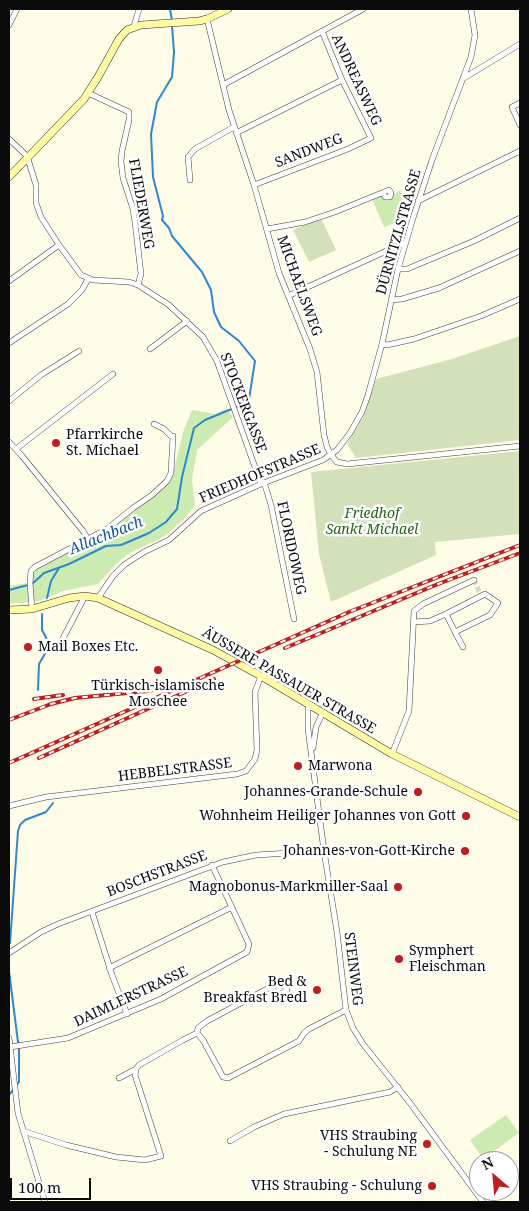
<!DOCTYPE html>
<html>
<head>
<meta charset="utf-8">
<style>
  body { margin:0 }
  #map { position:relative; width:529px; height:1211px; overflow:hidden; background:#fffce8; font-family:"Noto Serif",serif }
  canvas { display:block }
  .frame { position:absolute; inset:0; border:10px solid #0b0b0b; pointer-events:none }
  .north { position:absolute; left:469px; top:1151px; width:50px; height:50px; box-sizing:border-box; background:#fff; border:1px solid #9d9d9d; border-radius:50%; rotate:333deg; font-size:14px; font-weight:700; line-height:20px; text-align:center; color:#0b0b0b }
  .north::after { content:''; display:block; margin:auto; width:18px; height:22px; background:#c21d1c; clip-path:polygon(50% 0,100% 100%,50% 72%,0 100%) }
  .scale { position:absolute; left:10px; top:1178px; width:81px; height:22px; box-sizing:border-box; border:2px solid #0b0b0b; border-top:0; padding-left:6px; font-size:15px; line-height:18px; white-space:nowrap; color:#0b0b0b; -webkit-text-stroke:4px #fff; paint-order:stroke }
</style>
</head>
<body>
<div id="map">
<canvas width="529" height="1211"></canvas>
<div class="frame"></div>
<div class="north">N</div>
<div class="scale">100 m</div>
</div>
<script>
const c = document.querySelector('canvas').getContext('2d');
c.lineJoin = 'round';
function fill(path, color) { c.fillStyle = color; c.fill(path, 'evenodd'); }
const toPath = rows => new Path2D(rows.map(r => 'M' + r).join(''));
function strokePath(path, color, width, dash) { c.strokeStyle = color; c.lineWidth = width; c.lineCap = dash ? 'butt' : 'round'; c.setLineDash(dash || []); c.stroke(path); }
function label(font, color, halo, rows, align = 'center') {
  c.font = font + ' "Noto Serif",serif'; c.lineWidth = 5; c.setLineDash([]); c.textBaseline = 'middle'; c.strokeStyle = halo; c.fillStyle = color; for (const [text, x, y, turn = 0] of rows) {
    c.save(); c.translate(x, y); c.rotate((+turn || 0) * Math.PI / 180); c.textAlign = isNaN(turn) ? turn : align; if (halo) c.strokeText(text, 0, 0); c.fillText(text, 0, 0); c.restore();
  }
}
fill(toPath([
  [400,190,407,200,414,203,408,218,384,227,372,199,381,195,384,200,391,200,394,195],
  [227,408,233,417,197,450,192,480,195,505,184,519,165,536,128,554,115,565,98,584,63,591,39,601,21,603,9,603,9,586,33,582,32,575,36,570,109,530,169,482,173,474,184,429,192,410,216,414],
  [506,1115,519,1133,483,1159,470,1140]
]), '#cbebb0');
fill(toPath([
  [321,218,336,250,309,262,293,230],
  [520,336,520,440,356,458,347,444,364,416,376,379,452,359],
  [520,451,520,534,435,542,436,555,331,602,319,554,311,472]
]), '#d2e1b9');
strokePath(toPath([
  [170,9,172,21],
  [9,590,32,584,44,573,69,564,106,546,121,545,149,533,166,522,177,509,182,477,194,428,205,420,239,406,249,399,255,361,239,341,221,327,214,312,211,290,202,272,172,236,169,228,162,220,163,216,153,177,151,134,157,102,172,77,174,52,172,26],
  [47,598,51,581,59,568],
  [38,690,39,664,50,645,42,630,42,614],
  [10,943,18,831,20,825,25,820,46,812,53,803],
  [9,971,19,1050,19,1082,16,1085],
  [9,1095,14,1089]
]), '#2c88d5', 2);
strokePath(toPath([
  [474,580,481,596]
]), '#dad8c7', 5, [5, 2.5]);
const street = toPath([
  [207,19,229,110,254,185,279,273,310,349,317,372,324,435,327,447,331,455,337,462,347,464,520,446],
  [9,25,17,9],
  [134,26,139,9],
  [464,78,520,44],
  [223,85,363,9],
  [88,93,129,112,129,120,122,151,121,161,123,178,133,209,135,222,141,274,138,285],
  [520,103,512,107,520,125],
  [236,133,342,80],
  [9,139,27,156,36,185,36,203,41,217,59,245,81,275,93,280,129,282,138,285,169,305,203,337,217,361,261,484],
  [190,180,188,157,195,149,234,127],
  [254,185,348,149,371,138,342,80,322,31],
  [418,201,520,151],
  [267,229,305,222,335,212,389,190,391,193,390,197,385,197,383,193],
  [398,269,407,269,474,241,520,218],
  [9,281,59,245],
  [288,296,406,242],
  [391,300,402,299,439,288,520,251],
  [9,343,68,304,82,290,88,279],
  [382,344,387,345,414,339,481,316,520,299],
  [150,349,187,321],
  [9,401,41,375,79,351],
  [154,424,164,429,173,438],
  [9,442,22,456,83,531,88,539],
  [16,449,113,374],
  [264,482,271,505,294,619],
  [98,598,113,576,124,565,144,552,169,540,201,511,261,484,323,460,337,450,350,433,362,412,368,395,382,344,398,269,413,218,432,160,471,57,475,35,471,9],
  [32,609,30,583,31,571,35,567,107,529,133,508,152,495,167,481,171,473,173,436],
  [414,622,430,621,446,614,455,632,490,615,498,603,485,594,446,614],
  [455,632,463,647],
  [58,648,85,596],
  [311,705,308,709,308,729,324,851,337,932,346,1010,353,1028,363,1044,410,1103,483,1202],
  [313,748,316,727,323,712],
  [392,754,409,711,414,611,423,604,474,580],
  [9,806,46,797,237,774,246,771,255,759,257,750,255,692,261,676],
  [92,912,112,975,127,1014],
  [9,953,41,932,58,924,223,862,256,855,324,851],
  [109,968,232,907],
  [197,1033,198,1028,207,1021,282,981,287,990,277,996,271,987],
  [9,1038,18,1113,45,1202],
  [10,1047,68,1038,161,999,247,952,249,944,212,865],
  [119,1078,136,1069],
  [23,1131,66,1145,116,1157,145,1160,161,1156,135,1075,136,1069,139,1065,183,1040,197,1033,203,1040,223,1077,228,1078,299,1041,304,1033,309,1029,346,1010],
  [230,1141,254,1127,284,1114,390,1092,398,1087]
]);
const secondary = toPath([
  [9,177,84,99,98,77,119,39,127,30,141,25,199,21,207,19,228,9],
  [9,610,32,609,69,598,85,596,98,598,213,650,261,676,392,754,520,817]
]);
strokePath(street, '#3e3e3e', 6);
strokePath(secondary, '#2d2d2d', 8);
strokePath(street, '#fff', 5);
strokePath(secondary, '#fffaa3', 7);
const rail = toPath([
  [285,648,438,584,520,553],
  [34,699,63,695],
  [9,720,51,704,75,698,148,691,169,686],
  [39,758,214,679],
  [9,763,349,612,520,545]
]);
strokePath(rail, '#c21d1c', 4);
strokePath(rail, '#fff', 2, [5.5]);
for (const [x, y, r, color] of [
  [56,443,5,"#c21d1c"],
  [28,647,5,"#c21d1c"],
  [158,670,5,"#c21d1c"],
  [298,766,5,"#c21d1c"],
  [418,792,5,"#c21d1c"],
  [466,816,5,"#c21d1c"],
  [465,851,5,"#c21d1c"],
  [398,887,5,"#c21d1c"],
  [399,959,5,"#c21d1c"],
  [317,990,5,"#c21d1c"],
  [427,1144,5,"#c21d1c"],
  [432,1186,5,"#c21d1c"]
]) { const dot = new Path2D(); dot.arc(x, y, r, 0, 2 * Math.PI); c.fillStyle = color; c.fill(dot); strokePath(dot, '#fff', 2); }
label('14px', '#0b0b0b', '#fff', [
  ["ANDREASWEG",356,80,65],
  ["SANDWEG",309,151,-21],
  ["FLIEDERWEG",141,204,80],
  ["DÜRNITZLSTRASSE",399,232,-74],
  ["MICHAELSWEG",299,286,70],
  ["STOCKERGASSE",243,403,69],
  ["FRIEDHOFSTRASSE",260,474,-23],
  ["FLORIDOWEG",291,548,78],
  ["ÄUSSERE PASSAUER STRASSE",289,681,30],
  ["HEBBELSTRASSE",175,770,-7],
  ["BOSCHSTRASSE",157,874,-21],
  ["STEINWEG",353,969,83],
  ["DAIMLERSTRASSE",131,997,-25]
]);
label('14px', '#0b0b0b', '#fff', [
  ["Pfarrkirche",66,435,"left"],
  ["St. Michael",66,451,"left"],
  ["Mail Boxes Etc.",38,647,"left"],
  ["Türkisch-islamische",158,686,"center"],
  ["Moschee",158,702,"center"],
  ["Marwona",308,766,"left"],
  ["Johannes-Grande-Schule",408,792],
  ["Wohnheim Heiliger Johannes von Gott",456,816],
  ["Johannes-von-Gott-Kirche",455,851],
  ["Magnobonus-Markmiller-Saal",388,887],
  ["Symphert",409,951,"left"],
  ["Fleischman",409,967,"left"],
  ["Bed &",307,982],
  ["Breakfast Bredl",307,998],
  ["VHS Straubing",417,1136],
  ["- Schulung NE",417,1152],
  ["VHS Straubing - Schulung",422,1186]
], 'right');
label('italic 14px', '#246518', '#fff', [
  ["Friedhof",372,514],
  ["Sankt Michael",372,530]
]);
label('italic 15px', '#0e59a2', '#fff', [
  ["Allachbach",106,536,-22]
]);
</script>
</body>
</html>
